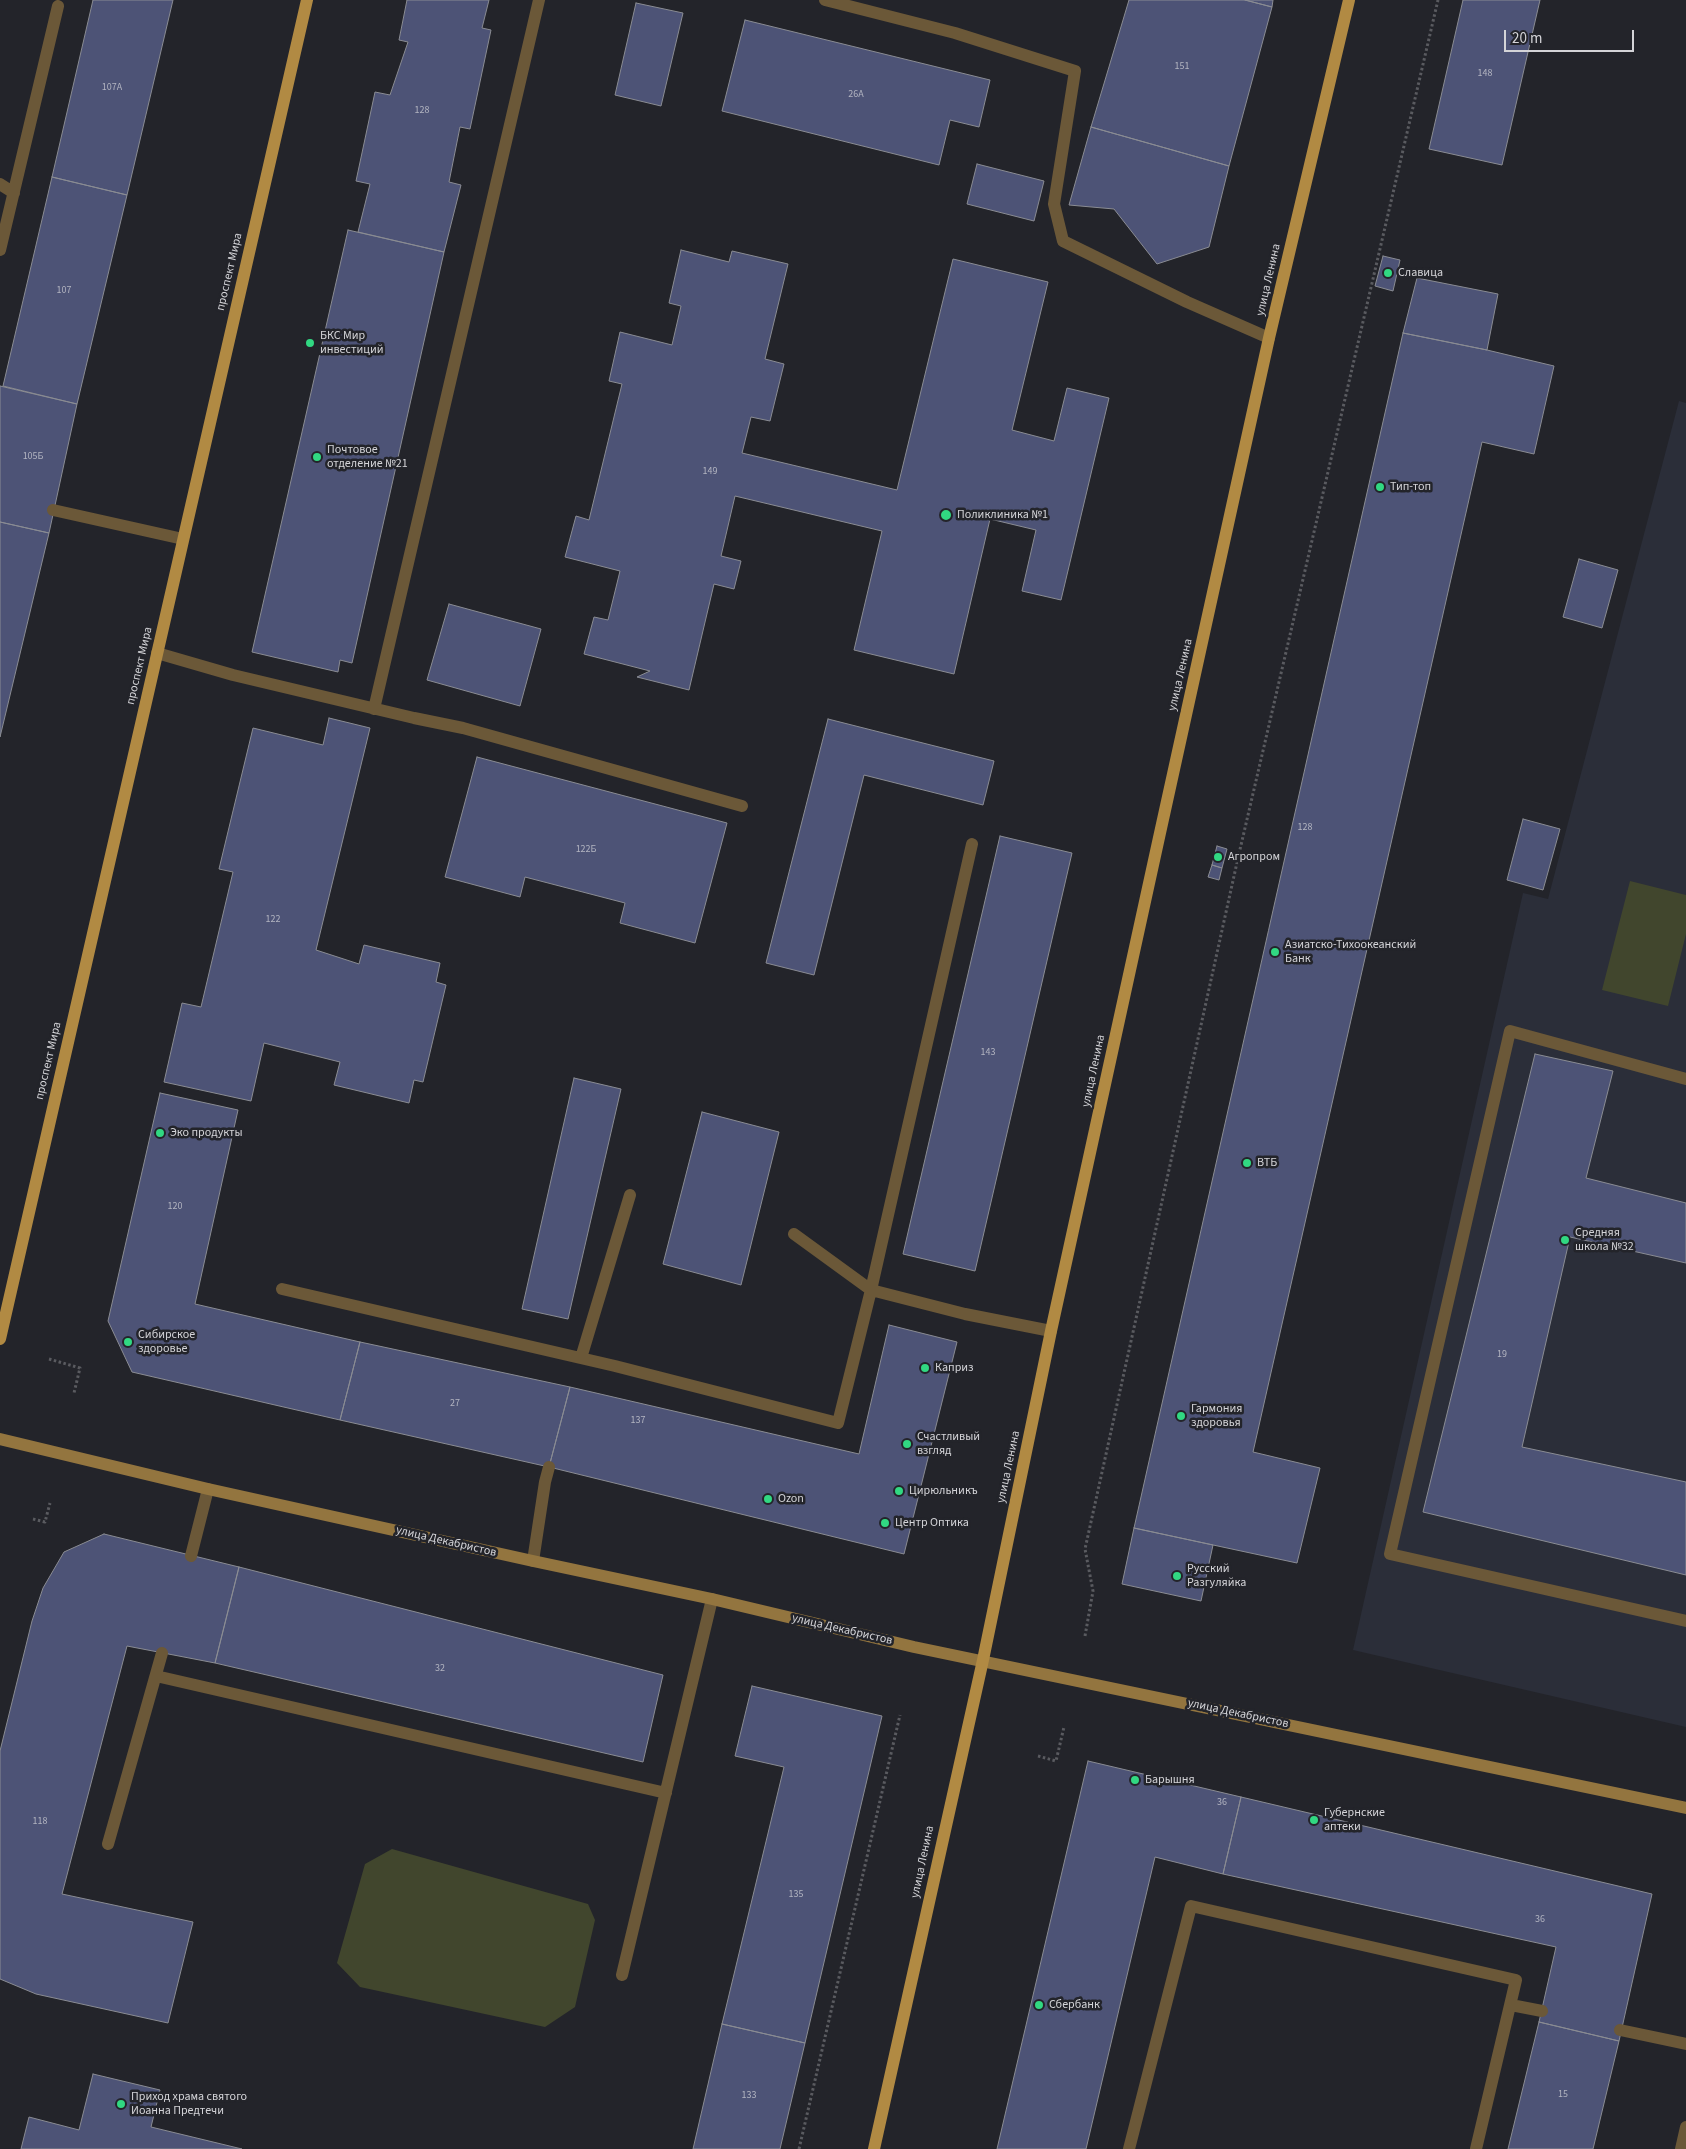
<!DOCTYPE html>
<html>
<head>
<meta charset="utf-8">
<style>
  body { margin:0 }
  #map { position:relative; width:1686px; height:2149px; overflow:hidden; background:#23242a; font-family:"Source Sans 3",sans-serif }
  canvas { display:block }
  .scale { position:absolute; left:1504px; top:30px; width:130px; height:22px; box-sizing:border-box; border:2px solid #d4d4d8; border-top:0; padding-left:6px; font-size:15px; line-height:18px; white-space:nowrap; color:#d4d4d8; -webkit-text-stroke:4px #23242a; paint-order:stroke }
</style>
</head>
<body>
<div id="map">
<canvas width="1686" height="2149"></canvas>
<div class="scale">20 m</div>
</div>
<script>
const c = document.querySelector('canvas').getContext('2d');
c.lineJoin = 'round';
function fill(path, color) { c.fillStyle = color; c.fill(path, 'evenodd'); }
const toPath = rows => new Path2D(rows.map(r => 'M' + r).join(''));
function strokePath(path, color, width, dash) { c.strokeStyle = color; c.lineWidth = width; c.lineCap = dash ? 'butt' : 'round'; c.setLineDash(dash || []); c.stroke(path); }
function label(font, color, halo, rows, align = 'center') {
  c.font = font + ' "Source Sans 3",sans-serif'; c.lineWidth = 5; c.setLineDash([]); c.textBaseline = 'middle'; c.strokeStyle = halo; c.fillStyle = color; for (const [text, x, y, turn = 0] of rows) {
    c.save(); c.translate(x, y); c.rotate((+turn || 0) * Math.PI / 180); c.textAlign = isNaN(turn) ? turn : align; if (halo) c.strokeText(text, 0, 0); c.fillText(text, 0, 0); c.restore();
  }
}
fill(toPath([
  [1679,401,1686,403,1686,1727,1353,1650,1523,893,1548,899]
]), '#2b2e39');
fill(toPath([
  [1630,881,1686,895,1686,934,1668,1006,1602,990],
  [392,1849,588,1904,595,1920,575,2007,545,2027,360,1987,337,1963,365,1864]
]), '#41462d');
const building = toPath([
  [93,0,173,0,127,195,52,177,93,0],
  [407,0,489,0,482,28,491,30,470,129,460,127,449,182,461,185,444,252,358,232,370,184,356,181,375,92,390,95,408,42,399,40,407,0],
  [1129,0,1245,0,1272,7,1229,166,1091,127,1129,0],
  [1245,0,1273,0,1272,7,1245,0],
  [1463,0,1540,0,1502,165,1429,149,1463,0],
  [636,3,683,13,661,106,615,95,636,3],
  [745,20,990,80,979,127,950,120,939,165,722,111,745,20],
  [1091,127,1229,166,1209,247,1157,264,1114,209,1069,205,1091,127],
  [977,164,1044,181,1034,221,967,204,977,164],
  [52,177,127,195,77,404,3,386,52,177],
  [348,230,444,252,352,663,340,660,338,672,252,652,348,230],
  [681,250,729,262,732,251,788,264,765,359,784,364,770,421,751,417,742,453,897,490,953,259,1048,282,1012,430,1054,441,1067,388,1109,398,1061,600,1022,591,1036,530,990,519,954,674,854,650,882,531,735,496,721,556,741,561,734,589,714,584,689,690,637,677,650,671,584,654,594,617,608,620,620,571,565,557,576,516,589,520,622,384,609,381,620,332,672,345,681,306,669,303,681,250],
  [1383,256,1400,260,1393,291,1375,286,1383,256],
  [1417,278,1498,294,1487,350,1403,333,1417,278],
  [1403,333,1487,350,1554,366,1534,454,1482,442,1253,1452,1320,1468,1297,1563,1134,1528,1403,333],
  [0,386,77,404,49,533,0,522,0,386],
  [0,522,49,533,0,737,0,522],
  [1579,559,1618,570,1602,628,1563,617,1579,559],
  [449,604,541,629,520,706,427,680,449,604],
  [329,718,370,728,316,950,359,964,364,945,440,963,436,982,446,985,423,1082,414,1080,409,1103,334,1085,340,1062,264,1043,251,1101,164,1082,182,1003,201,1007,233,872,219,869,253,728,323,745,329,718],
  [828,719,994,761,983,805,864,775,814,975,766,963,828,719],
  [477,757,727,823,695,943,620,923,625,903,525,877,520,897,445,877,477,757],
  [1523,819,1560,829,1543,890,1507,880,1523,819],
  [1000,836,1072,853,975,1271,903,1254,1000,836],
  [1217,846,1227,849,1222,868,1212,865,1217,846],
  [1212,865,1222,868,1219,880,1208,877,1212,865],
  [1535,1054,1613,1071,1586,1178,1686,1203,1686,1263,1570,1237,1522,1447,1686,1482,1686,1575,1423,1512,1535,1054],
  [574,1078,621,1089,568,1319,522,1309,574,1078],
  [160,1093,238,1110,195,1304,360,1342,340,1420,132,1372,108,1321,160,1093],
  [702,1112,779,1132,741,1285,663,1264,702,1112],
  [889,1325,957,1342,904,1554,549,1467,570,1387,859,1454,889,1325],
  [360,1342,570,1387,549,1467,340,1420,360,1342],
  [1134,1528,1213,1545,1201,1601,1122,1584,1134,1528],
  [104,1534,239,1567,215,1663,127,1646,62,1894,193,1922,168,2023,36,1994,0,1979,0,1751,32,1621,43,1588,64,1552,104,1534],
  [239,1567,663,1675,643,1762,215,1663,239,1567],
  [752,1686,882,1716,805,2043,722,2024,784,1767,735,1756,752,1686],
  [1088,1761,1241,1797,1223,1874,1155,1857,1086,2149,997,2149,1088,1761],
  [1241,1797,1652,1894,1619,2041,1539,2022,1556,1947,1223,1874,1241,1797],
  [1539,2022,1619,2041,1593,2149,1508,2149,1539,2022],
  [722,2024,805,2043,780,2149,693,2149,722,2024],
  [93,2074,160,2090,151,2127,242,2149,21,2149,29,2117,79,2130,93,2074]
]);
fill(building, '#4d5376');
strokePath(building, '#8a8c93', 1);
strokePath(toPath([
  [49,1359,80,1368,74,1393],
  [33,1519,45,1522,50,1503],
  [1085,1636,1093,1591,1085,1549,1238,858,1438,0],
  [1038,1756,1056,1761,1064,1727],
  [799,2149,900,1715]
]), '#5a5b60', 3, [2.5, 2.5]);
strokePath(toPath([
  [825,0,955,33,1075,71,1054,204,1063,241,1187,302,1269,338],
  [0,184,14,193],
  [0,250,58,6],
  [53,510,183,539],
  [157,653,233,675,414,718,463,728,742,806],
  [374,709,539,0],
  [1686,1079,1510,1031,1390,1554,1686,1621],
  [794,1234,871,1290,965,1314,1051,1331],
  [282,1289,615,1366,838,1423,871,1290,972,844],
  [581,1358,630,1195],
  [191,1556,208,1489],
  [533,1561,545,1482,549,1467],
  [156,1676,666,1793],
  [108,1844,162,1653],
  [622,1975,712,1599],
  [1511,2005,1542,2011],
  [1620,2030,1686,2044],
  [1129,2149,1191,1906,1516,1980,1476,2149]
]), '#6b5838', 12);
strokePath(toPath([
  [1681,2149,1686,2127]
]), '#6b5838', 12);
strokePath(toPath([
  [0,1439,208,1489,533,1561,712,1599,914,1647,1686,1808]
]), '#93753f', 12);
strokePath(toPath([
  [0,1339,307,0],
  [874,2149,983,1660,1051,1331,1160,833,1269,338,1349,0]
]), '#b18a43', 12);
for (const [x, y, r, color] of [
  [1388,273,5,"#31d882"],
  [310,343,5,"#31d882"],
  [317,457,5,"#31d882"],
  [1380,487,5,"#31d882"],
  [946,515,6,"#31d882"],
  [1218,857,5,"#31d882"],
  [1275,952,5,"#31d882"],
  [160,1133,5,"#31d882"],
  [1247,1163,5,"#31d882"],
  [1565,1240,5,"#31d882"],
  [128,1342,5,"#31d882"],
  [925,1368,5,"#31d882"],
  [1181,1416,5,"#31d882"],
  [907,1444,5,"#31d882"],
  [899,1491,5,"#31d882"],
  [768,1499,5,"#31d882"],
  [885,1523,5,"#31d882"],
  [1177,1576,5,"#31d882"],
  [1135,1780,5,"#31d882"],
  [1314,1820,5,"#31d882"],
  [1039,2005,5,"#31d882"],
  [121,2104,5,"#31d882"]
]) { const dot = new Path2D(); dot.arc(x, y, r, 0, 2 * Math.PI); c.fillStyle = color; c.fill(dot); strokePath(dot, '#23242a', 2); }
label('10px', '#b2b4c0', null, [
  ["151",1182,67],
  ["148",1485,74],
  ["107А",112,88],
  ["26А",856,95],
  ["128",422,111],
  ["107",64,291],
  ["105Б",33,457],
  ["149",710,472],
  ["128",1305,828],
  ["122Б",586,850],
  ["122",273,920],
  ["143",988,1053],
  ["120",175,1207],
  ["19",1502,1355],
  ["27",455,1404],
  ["137",638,1421],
  ["32",440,1669],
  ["36",1222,1803],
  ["118",40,1822],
  ["135",796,1895],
  ["36",1540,1920],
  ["15",1563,2095],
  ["133",749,2096]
]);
label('12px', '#d4d4d8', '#23242a', [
  ["проспект Мира",230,272,-77],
  ["улица Ленина",1269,280,-77],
  ["проспект Мира",140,666,-77],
  ["улица Ленина",1181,675,-77],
  ["проспект Мира",49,1061,-77],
  ["улица Ленина",1094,1071,-78],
  ["улица Ленина",1009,1467,-78],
  ["улица Декабристов",446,1542,13],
  ["улица Декабристов",842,1630,13],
  ["улица Декабристов",1238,1714,12],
  ["улица Ленина",923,1862,-78]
]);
label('12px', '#d4d4d8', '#23242a', [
  ["Славица",1398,273],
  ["БКС Мир",320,336],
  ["инвестиций",320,350],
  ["Почтовое",327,450],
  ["отделение №21",327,464],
  ["Тип-топ",1390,487],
  ["Поликлиника №1",957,515],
  ["Агропром",1228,857],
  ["Азиатско-Тихоокеанский",1285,945],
  ["Банк",1285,959],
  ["Эко продукты",170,1133],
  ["ВТБ",1257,1163],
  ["Средняя",1575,1233],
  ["школа №32",1575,1247],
  ["Сибирское",138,1335],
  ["здоровье",138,1349],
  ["Каприз",935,1368],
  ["Гармония",1191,1409],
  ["здоровья",1191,1423],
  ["Счастливый",917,1437],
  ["взгляд",917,1451],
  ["Цирюльникъ",909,1491],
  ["Ozon",778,1499],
  ["Центр Оптика",895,1523],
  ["Русский",1187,1569],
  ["Разгуляйка",1187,1583],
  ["Барышня",1145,1780],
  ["Губернские",1324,1813],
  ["аптеки",1324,1827],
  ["Сбербанк",1049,2005],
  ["Приход храма святого",131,2097],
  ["Иоанна Предтечи",131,2111]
], 'left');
</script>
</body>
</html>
